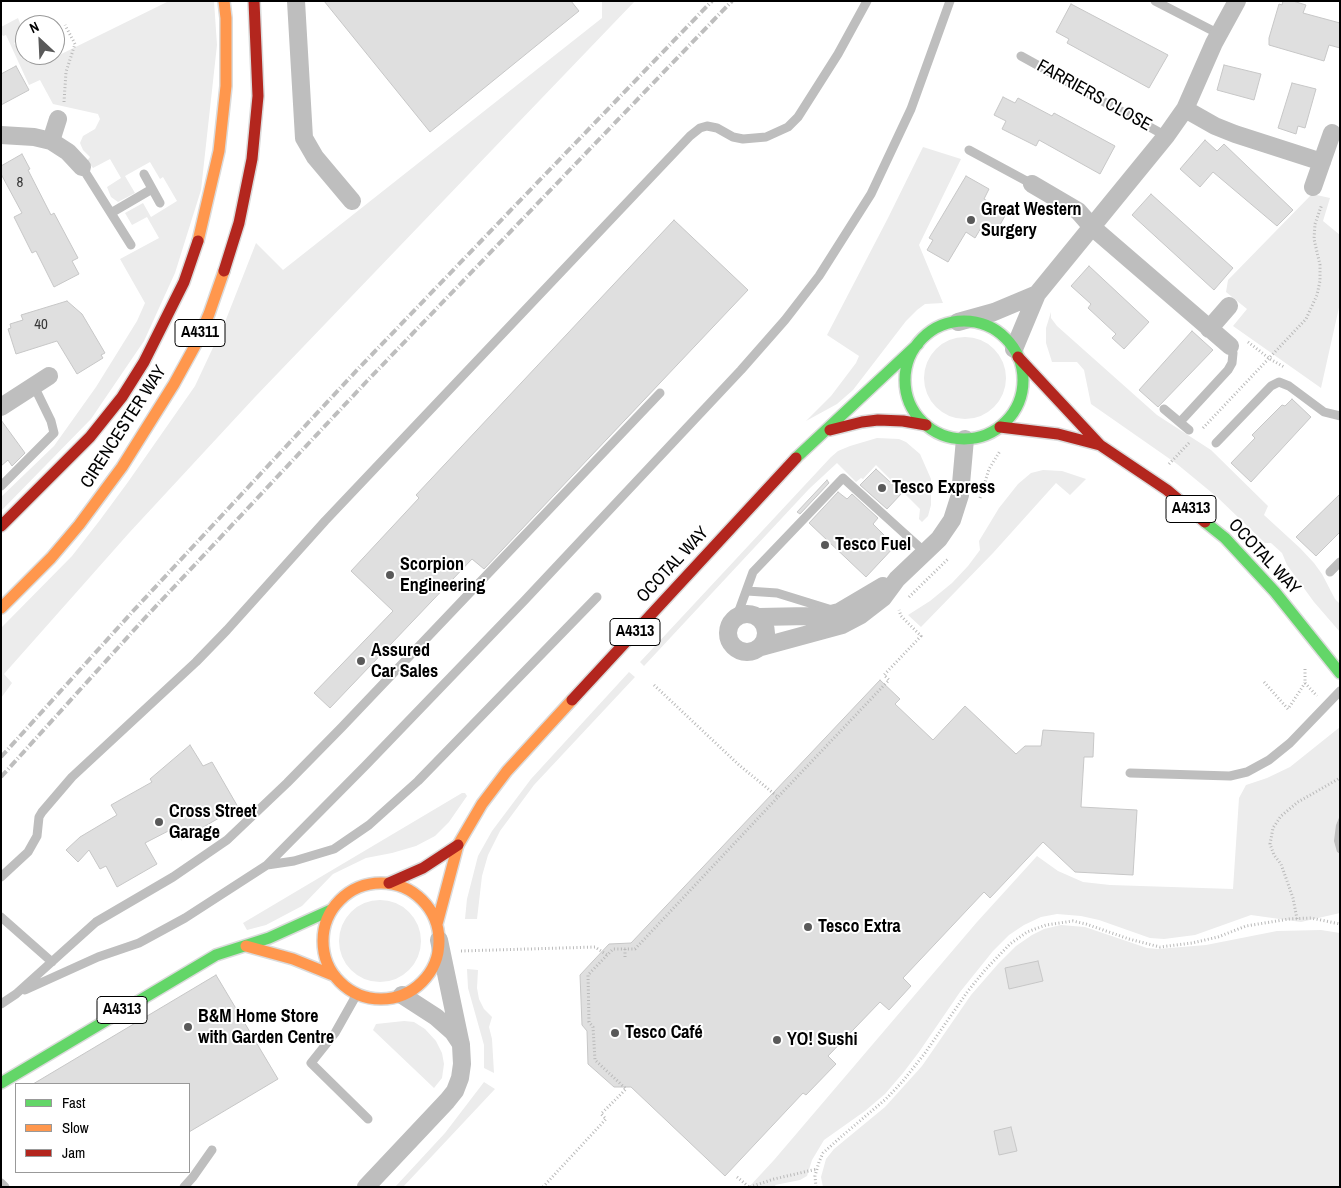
<!DOCTYPE html>
<html>
<head>
<meta charset="utf-8">
<style>
  body { margin:0 }
  #map { position:relative; width:1341px; height:1188px; overflow:hidden; background:#fff; font-family:"Archivo Narrow",sans-serif }
  canvas { display:block }
  .frame { position:absolute; inset:0; border:2px solid #000; pointer-events:none }
  .legend { position:absolute; left:15px; top:1083px; width:175px; height:90px; box-sizing:border-box; background:#fff; border:1px solid #999; margin:0; padding:6px 9px; list-style:none; font-size:15px; color:#000 }
  .legend li { display:flex; align-items:center; gap:10px; height:25px }
  .legend b { width:25px; border:1px solid #999 }
  .north { position:absolute; left:15px; top:15px; width:50px; height:50px; box-sizing:border-box; background:#fff; border:1px solid #999; border-radius:50%; rotate:335deg; font-size:14px; font-weight:700; line-height:20px; text-align:center; color:#000 }
  .north::after { content:''; display:block; margin:auto; width:18px; height:22px; background:#595959; clip-path:polygon(50% 0,100% 100%,50% 72%,0 100%) }
</style>
</head>
<body>
<div id="map">
<canvas width="1341" height="1188"></canvas>
<div class="frame"></div>
<ul class="legend">
<li><b style="height:6px;background:#63d668"></b>Fast</li>
<li><b style="height:6px;background:#ff974d"></b>Slow</li>
<li><b style="height:6px;background:#b3261e"></b>Jam</li>
</ul>
<div class="north">N</div>
</div>
<script>
const c = document.querySelector('canvas').getContext('2d');
c.lineJoin = 'round';
function fill(path, color) { c.fillStyle = color; c.fill(path, 'evenodd'); }
const toPath = rows => new Path2D(rows.map(r => 'M' + r).join(''));
function strokePath(path, color, width, dash) { c.strokeStyle = color; c.lineWidth = width; c.lineCap = dash ? 'butt' : 'round'; c.setLineDash(dash || []); c.stroke(path); }
function label(font, color, halo, rows, align = 'center') {
  c.font = font + ' "Archivo Narrow",sans-serif'; c.lineWidth = 4; c.setLineDash([]); c.textBaseline = 'middle'; c.strokeStyle = halo; c.fillStyle = color; for (const [text, x, y, turn = 0] of rows) {
    c.save(); c.translate(x, y); c.rotate((+turn || 0) * Math.PI / 180); c.textAlign = isNaN(turn) ? turn : align; if (halo) c.strokeText(text, 0, 0); c.fillText(text, 0, 0); c.restore();
  }
}
fill(toPath([
  [169,1,214,1,217,45,201,190,175,273,144,341,91,419,1,511,1,497,54,446,96,387,137,321,145,303,120,259,159,238,147,217,132,225,125,213,143,203,151,217,177,201,163,177,160,179,150,162,125,176,135,193,118,202,111,197,107,187,121,178,110,159,93,168,87,161,90,157,83,150,80,143,83,136,95,129,100,119,98,114,53,104,40,80,29,85,6,35,3,36,1,33,1,27,18,18,25,36,14,43,22,58,34,55,39,65],
  [602,1,635,1,255,397,129,533,4,674,12,683,1,698,1,628,72,556,100,520,128,482,195,386,225,322,256,243,283,270,602,18],
  [923,147,961,159,919,245,943,303,925,304,917,310,906,321,853,390,837,404,806,421,831,396,856,363,859,356,827,335,888,218],
  [1312,194,1330,198,1323,221,1340,235,1340,303,1321,388,1233,326,1247,309,1226,292,1228,280],
  [1051,312,1051,318,1057,326,1157,415,1211,450,1268,506,1264,515,1300,548,1314,563,1322,574,1335,599,1340,604,1340,632,1314,602,1287,565,1282,553,1271,543,1265,543,1217,497,1177,464,1091,404,1084,370,1077,362,1052,362,1046,343,1046,328],
  '924 378a41 41 0 1 1 82 0a41 41 0 1 1-82 0Z',
  [877,438,899,439,906,442,920,454,931,479,931,505,928,516,922,522,919,519,920,509,876,465,863,479,861,478,856,482,837,463,809,489,644,666,640,662,831,457,838,451,850,446],
  [1043,470,1062,471,1086,479,1070,495,1056,483,993,553,921,627,908,615,930,601,952,583,968,566,980,550,979,541,999,508,1018,484,1031,473],
  [629,672,635,677,534,785,500,831,488,855,482,876,477,919,465,919,467,899,478,856,492,831,531,779],
  [1340,727,1340,815,1336,825,1337,852,1340,854,1340,913,1301,922,1251,915,1195,935,1164,939,1150,938,1099,920,1081,916,1057,914,1041,917,1024,925,1009,935,993,951,960,992,919,1052,903,1073,885,1094,865,1111,824,1140,812,1160,807,1176,800,1180,775,1185,776,1187,749,1187,774,1160,977,922,1037,856,1058,871,1083,882,1110,885,1233,889,1239,798,1246,785,1267,778,1290,767],
  [462,793,465,793,467,796,449,822,435,836,416,846,392,853,366,858,333,874,302,906,266,925,247,930,243,923],
  '339 941a41 41 0 1 1 82 0a41 41 0 1 1-82 0Z',
  [1061,925,1085,927,1147,948,1158,949,1206,945,1277,931,1321,930,1340,933,1340,1187,823,1187,821,1177,826,1159,834,1149,885,1107,922,1066,971,995,998,964,1016,946,1032,935,1044,929],
  [467,969,478,970,477,988,479,999,484,1009,492,1017,489,1027,492,1039,494,1073,484,1068,484,1045,468,988],
  [404,1021,414,1022,425,1029,436,1041,442,1053,444,1064,442,1078,434,1088,373,1030,376,1024],
  [484,1082,495,1089,403,1187,395,1187,445,1133]
]), '#ececec');
fill(toPath([
  [1340,815,1340,854,1337,852,1334,841,1336,825]
]), '#bfbfbf');
const building = toPath([
  [324,1,571,1,579,11,430,132,324,1],
  [1283,1,1293,1,1306,5,1303,13,1340,23,1340,48,1329,45,1324,61,1269,45,1269,38,1279,4,1282,5,1283,1],
  [1071,4,1168,55,1149,88,1067,43,1069,39,1056,32,1071,4],
  [1224,65,1261,74,1254,100,1217,90,1224,65],
  [16,66,29,90,1,105,1,74,16,66],
  [1292,83,1316,89,1305,128,1298,126,1296,134,1278,128,1292,83],
  [1003,97,1015,103,1018,98,1052,116,1054,113,1115,146,1100,174,1039,140,1036,146,1002,129,1006,121,994,115,1003,97],
  [1205,140,1217,151,1224,144,1293,210,1277,226,1213,172,1200,187,1180,169,1205,140],
  [22,154,30,169,28,170,51,215,54,213,78,258,72,261,79,274,54,287,36,251,32,253,14,217,22,213,1,174,1,166,22,154],
  [966,176,989,189,984,199,1007,212,994,236,981,228,975,238,966,232,948,262,927,250,933,240,929,238,966,176],
  [1151,194,1233,268,1214,290,1132,215,1151,194],
  [674,220,748,290,484,569,472,559,330,708,314,693,393,611,351,571,419,498,416,495,674,220],
  [1089,266,1149,322,1124,349,1112,338,1116,334,1088,308,1091,304,1071,286,1089,266],
  [67,301,82,314,105,353,101,355,103,358,77,374,57,341,16,354,8,329,11,328,10,324,23,320,21,315,67,301],
  [1192,331,1213,350,1158,407,1139,390,1192,331],
  [1292,399,1311,417,1251,482,1231,463,1255,438,1252,435,1282,405,1285,406,1292,399],
  [1,420,25,453,12,466,8,460,1,466,1,420],
  [876,469,902,493,887,509,860,485,876,469],
  [827,480,829,483,800,514,797,512,827,480],
  [838,492,847,499,852,494,878,518,873,524,895,546,866,577,809,523,838,492],
  [1340,494,1340,532,1316,556,1296,537,1340,494],
  [880,680,900,699,895,704,933,740,965,706,1016,754,1025,746,1041,746,1043,730,1094,733,1093,757,1084,757,1081,807,1137,810,1133,875,1075,872,1043,842,990,898,984,892,903,978,911,986,889,1010,880,1002,828,1056,836,1064,806,1095,803,1093,725,1176,631,1087,614,1087,588,1064,587,1031,582,1025,580,975,609,944,631,943,880,680],
  [190,745,203,766,212,762,238,807,181,840,174,828,145,843,157,864,117,887,106,866,100,869,89,850,78,862,66,850,80,837,117,815,111,805,152,782,150,779,190,745],
  [1038,961,1043,981,1009,989,1005,968,1038,961],
  [216,975,278,1079,189,1132,189,1084,33,1084,216,975],
  [1011,1127,1017,1151,999,1155,994,1131,1011,1127]
]);
fill(building, '#dfdfdf');
strokePath(building, '#c7c7c7', 1);
const fast = toPath([
  '905 380a59 59 0 1 1 118 0a59 59 0 1 1-118 0Z',
  [796,458,918,344],
  [1205,522,1225,538,1275,592,1340,673],
  [1,1083,216,955,269,938,331,910]
]);
const slow = toPath([
  [198,241,219,151,226,86,226,18,224,1],
  [1,608,51,558,79,525,122,467,174,384,196,344,209,314,224,271],
  '323 941a58 58 0 1 1 116 0a58 58 0 1 1-116 0Z',
  [437,924,458,845,482,804,507,771,572,700],
  [246,946,293,959,335,976]
]);
const jam = toPath([
  [224,271,239,223,252,159,258,96,254,1],
  [1018,357,1100,445,1167,490,1205,522],
  [1000,427,1058,434,1100,445],
  [830,430,862,422,878,420,903,421,926,425],
  [1,526,90,437,122,397,144,362,184,282,198,241],
  [572,700,796,458],
  [389,883,423,868,458,845]
]);
strokePath(fast, '#dbdbdb', 14);
strokePath(slow, '#dbdbdb', 14);
strokePath(jam, '#dbdbdb', 14);
strokePath(toPath([
  [64,102,66,72,75,44,65,25],
  [1248,342,1270,359,1284,367],
  [1203,428,1306,319,1317,295,1320,281,1320,265,1314,239,1315,224,1322,204],
  [1169,464,1189,443],
  [980,498,989,469,1000,451],
  [909,597,949,558],
  [1305,669,1305,683,1317,696],
  [1264,682,1288,709,1305,683],
  [654,685,739,765,778,797,889,680,884,675,921,636,901,616,899,610],
  [1297,919,1293,898,1281,864,1274,855,1270,844,1273,828,1281,816,1298,802,1340,778],
  [625,949,625,957],
  [461,951,595,947,607,955],
  [737,1177,749,1187],
  [543,1187,606,1119,601,1114,626,1089,595,1060,593,1027,589,1022,588,975,613,949,635,949,778,797],
  [750,1187,774,1179,817,1169],
  [816,1187,815,1176,819,1162,823,1153,842,1136,886,1099,903,1081,925,1053,968,991,985,970,1010,944,1027,932,1046,925,1073,921,1086,924,1129,939,1160,947,1192,943,1218,937,1246,926,1289,919,1311,918,1340,924]
]), '#b9b9b9', 3, [1, 2.5]);
strokePath(toPath([
  [1155,1,1219,34],
  [1021,56,1166,136],
  [969,150,1032,184],
  [82,167,131,245],
  [144,174,160,203],
  [111,213,152,189],
  [1164,409,1189,430],
  [1180,422,1228,370,1232,363,1233,353,1230,346],
  [1216,443,1271,386,1279,382,1289,386,1324,412,1340,416],
  [1,486,54,433,51,421,34,386],
  [1330,572,1340,562],
  [747,591,777,593,832,610],
  [737,616,753,572,843,478,926,553],
  [1130,773,1230,776,1247,772,1269,760,1290,743,1340,691],
  [267,865,366,765,524,601,741,370,785,320,819,276,871,194,911,109,950,1],
  [1,877,28,852,37,836,39,817,42,812,72,777,196,662,227,630,325,521,690,136,700,128,707,126,717,128,733,137,743,139,766,137,788,127,798,117,838,54,867,1],
  [1,917,52,962],
  [25,990,98,957,139,943,185,918,267,865,294,861,334,849,369,825,418,781,597,597],
  [357,994,335,1033,311,1063,368,1119],
  [1,1004,16,994,96,922,173,877,227,840,287,783,342,727,660,393],
  [1,1183,5,1187],
  [184,1187,193,1177,212,1150]
]), '#bebebe', 9);
strokePath(toPath([
  [296,1,304,138,315,157,352,201],
  [1185,109,1215,126,1235,134,1322,162],
  [1,135,34,137,51,141,68,152,82,167],
  [51,141,58,119],
  [1032,184,1078,211,1092,227,1230,346],
  [1313,187,1332,133],
  [958,322,994,312,1037,294],
  [1209,329,1229,306],
  [1014,349,1037,294,1166,136,1185,109,1214,43,1237,1],
  [1,407,49,376],
  '728 633a19 19 0 1 1 38 0a19 19 0 1 1-38 0Z',
  [759,617,809,616,827,615,839,612,883,586],
  [761,647,842,625,861,615,883,598,897,579,939,539,952,520,960,495,965,439],
  [402,995,436,1017,453,1032,461,1044],
  [366,1187,447,1101,455,1091,460,1078,462,1064,461,1045,439,940]
]), '#bebebe', 18);
strokePath(fast, '#63d668', 11);
strokePath(slow, '#ff974d', 11);
strokePath(jam, '#b3261e', 11);
strokePath(toPath([
  [1,757,134,610,358,369,712,1],
  [1,777,144,619,367,381,732,1]
]), '#bebebe', 4, [8, 2.5, 1, 2.5]);
for (const [x, y, r, color] of [
  [971,220,5,"#595959"],
  [882,488,5,"#595959"],
  [825,545,5,"#595959"],
  [390,575,5,"#595959"],
  [361,661,5,"#595959"],
  [159,822,5,"#595959"],
  [808,927,5,"#595959"],
  [188,1027,5,"#595959"],
  [615,1033,5,"#595959"],
  [777,1040,5,"#595959"]
]) { const dot = new Path2D(); dot.arc(x, y, r, 0, 2 * Math.PI); c.fillStyle = color; c.fill(dot); strokePath(dot, '#fff', 2); }
label('15px', '#383838', null, [
  ["8",20,183],
  ["40",41,325]
]);
for (const [x, y, w] of [
  [200,333,50],
  [1191,509,50],
  [635,632,50],
  [122,1010,50]
]) { const box = new Path2D(); box.roundRect(x - w / 2, y - 13.5, w, 27, 4); c.fillStyle = '#fff'; c.fill(box); strokePath(box, '#000', 1); }
label('bold 16px', '#000', null, [
  ["A4311",200,333],
  ["A4313",1191,509],
  ["A4313",635,632],
  ["A4313",122,1010]
]);
label('18px', '#000', '#fff', [
  ["FARRIERS CLOSE",1094,96,29],
  ["CIRENCESTER WAY",124,427,-57],
  ["OCOTAL WAY",1264,557,47],
  ["OCOTAL WAY",673,565,-47]
]);
label('bold 18px', '#000', '#fff', [
  ["Great Western",981,210],
  ["Surgery",981,231],
  ["Tesco Express",892,488],
  ["Tesco Fuel",835,545],
  ["Scorpion",400,565],
  ["Engineering",400,586],
  ["Assured",371,651],
  ["Car Sales",371,672],
  ["Cross Street",169,812],
  ["Garage",169,833],
  ["Tesco Extra",818,927],
  ["B&M Home Store",198,1017],
  ["with Garden Centre",198,1038],
  ["Tesco Café",625,1033],
  ["YO! Sushi",787,1040]
], 'left');
</script>
</body>
</html>
